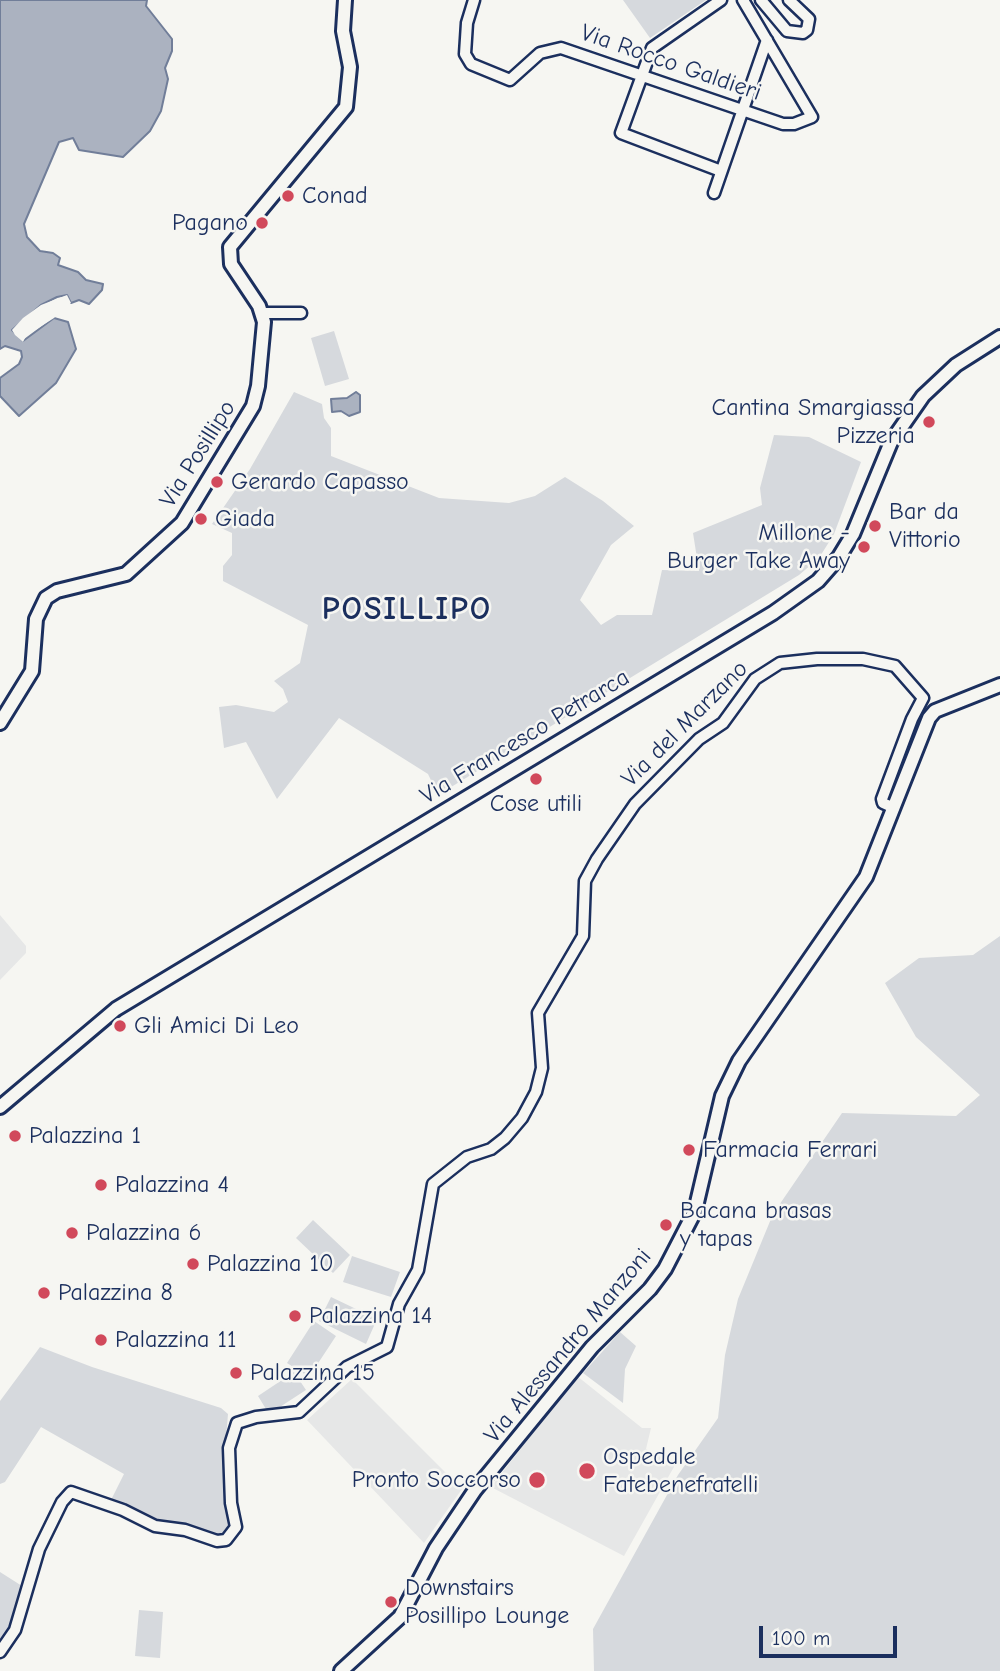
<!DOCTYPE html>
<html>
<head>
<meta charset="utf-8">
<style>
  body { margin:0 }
  #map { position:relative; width:1000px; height:1671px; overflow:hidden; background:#f6f6f2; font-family:"Comic Neue",sans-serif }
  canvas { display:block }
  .scale { position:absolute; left:759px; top:1626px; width:138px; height:32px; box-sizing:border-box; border:4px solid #1b2f5e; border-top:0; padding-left:9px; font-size:21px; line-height:24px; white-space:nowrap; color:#1b2f5e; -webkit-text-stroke:5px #f6f6f2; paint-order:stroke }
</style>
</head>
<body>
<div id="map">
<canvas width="1000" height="1671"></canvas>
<div class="scale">100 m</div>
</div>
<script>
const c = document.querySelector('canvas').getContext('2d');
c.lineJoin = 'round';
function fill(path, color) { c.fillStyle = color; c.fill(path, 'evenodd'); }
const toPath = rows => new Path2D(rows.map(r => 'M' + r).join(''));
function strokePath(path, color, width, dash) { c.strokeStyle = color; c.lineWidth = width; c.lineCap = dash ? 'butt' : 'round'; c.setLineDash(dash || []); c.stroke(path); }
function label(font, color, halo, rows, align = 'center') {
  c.font = font + ' "Comic Neue",sans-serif'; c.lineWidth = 5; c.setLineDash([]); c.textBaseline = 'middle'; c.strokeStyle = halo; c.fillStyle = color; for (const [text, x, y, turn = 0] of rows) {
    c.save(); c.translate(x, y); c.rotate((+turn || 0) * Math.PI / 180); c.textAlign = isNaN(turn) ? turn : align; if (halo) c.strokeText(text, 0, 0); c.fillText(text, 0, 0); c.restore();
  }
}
fill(toPath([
  [0,915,26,946,26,953,0,980],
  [577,1376,642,1428,651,1428,646,1449,675,1465,624,1556,491,1487],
  [352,1379,462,1489,424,1543,307,1420]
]), '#e6e7e7');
fill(toPath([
  [623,0,706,0,650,38],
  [334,331,349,379,325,386,311,338],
  [294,392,322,404,324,418,331,428,331,456,439,498,509,503,535,496,565,477,603,501,634,526,611,545,580,600,601,625,617,615,652,615,662,570,699,571,693,533,762,505,760,488,774,435,809,437,861,462,834,534,819,558,799,575,438,795,428,774,339,718,277,799,246,742,224,748,219,707,236,705,274,712,288,702,283,689,274,681,300,663,308,625,223,581,223,566,232,555,232,533,212,524,250,469],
  [1000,936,1000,1671,594,1671,593,1629,678,1475,718,1418,725,1355,738,1299,773,1214,842,1113,956,1116,980,1095,916,1037,885,983,919,958,973,955],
  [313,1220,350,1255,333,1273,296,1238],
  [352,1256,400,1272,391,1297,343,1282],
  [331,1297,377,1319,366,1344,319,1321],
  [314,1321,336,1336,309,1377,287,1363],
  [620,1332,636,1346,625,1369,623,1403,583,1373],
  [40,1347,92,1367,221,1408,228,1414,225,1450,231,1526,227,1533,218,1537,185,1525,155,1522,111,1500,124,1474,41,1427,5,1482,0,1484,0,1401],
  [294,1372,306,1390,269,1414,258,1396],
  [0,1572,22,1586,6,1635,0,1641],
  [139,1610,163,1612,160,1658,135,1656]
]), '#d6d9dd');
const water = toPath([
  [0,0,147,0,146,6,172,39,172,51,165,68,168,79,161,111,150,131,123,157,79,150,73,138,59,142,24,224,27,237,40,251,53,253,60,258,58,265,78,272,86,280,103,284,102,290,89,304,79,300,71,303,67,295,57,297,41,305,12,330,23,341,54,318,68,322,76,349,56,383,19,416,0,396,0,378,19,364,22,357,21,351,5,346,0,349,0,0],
  [356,392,360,395,360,412,349,416,341,411,332,412,331,399,347,398,356,392]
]);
fill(water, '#abb2c0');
strokePath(water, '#717e99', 2);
fill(toPath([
  [67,295,71,303,68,305,65,299,58,300,43,308,16,331,22,336,52,315,57,315,54,318,26,336,23,342,15,335,12,330,23,318,41,305]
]), '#f6f6f2');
const minor = toPath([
  [474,0,467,23,465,54,471,64,510,80,540,53,561,48,783,124,794,124,812,117,743,0],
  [721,0,652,48,621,133,721,171],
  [761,0,787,31,803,33,807,30,809,19,789,0],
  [714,193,767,40],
  [262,313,301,313],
  [0,1652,15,1630,39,1549,62,1502,71,1492,123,1510,155,1526,185,1530,217,1541,226,1540,236,1527,231,1503,229,1448,237,1423,256,1417,299,1412,347,1367,387,1347,399,1304,418,1270,433,1184,467,1157,491,1149,505,1138,522,1118,536,1092,542,1068,538,1013,583,936,585,881,597,859,635,804,699,739,723,723,755,679,780,663,817,659,863,659,895,666,923,698,912,719,882,799,883,803,894,808]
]);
const tertiary = toPath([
  [0,723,32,671,36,619,46,598,57,591,126,574,182,523,253,406,258,386,264,322,259,306,231,264,230,247,346,107,350,67,343,31,345,0],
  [0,1107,116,1009,773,613,818,581,839,557,853,534,891,442,923,396,956,365,1000,337],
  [341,1671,400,1617,436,1548,475,1490,592,1347,650,1289,665,1269,695,1211,722,1096,739,1061,866,877,929,718,935,711,1000,685]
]);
strokePath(minor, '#1b2f5e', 15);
strokePath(tertiary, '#1b2f5e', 18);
strokePath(minor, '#f6f6f2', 10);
strokePath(tertiary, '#f6f6f2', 12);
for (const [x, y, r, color] of [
  [288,196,7,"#d1495b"],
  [262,223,7,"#d1495b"],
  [929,422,7,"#d1495b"],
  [217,482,7,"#d1495b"],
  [201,519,7,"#d1495b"],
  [875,526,7,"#d1495b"],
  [864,547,7,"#d1495b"],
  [536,779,7,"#d1495b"],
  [120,1026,7,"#d1495b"],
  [15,1136,7,"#d1495b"],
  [689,1150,7,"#d1495b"],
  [101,1185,7,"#d1495b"],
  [666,1225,7,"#d1495b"],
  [72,1233,7,"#d1495b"],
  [193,1264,7,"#d1495b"],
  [44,1293,7,"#d1495b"],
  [295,1316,7,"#d1495b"],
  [101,1340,7,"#d1495b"],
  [236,1373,7,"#d1495b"],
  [587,1471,9,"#d1495b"],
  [537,1480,9,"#d1495b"],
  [391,1602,7,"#d1495b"]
]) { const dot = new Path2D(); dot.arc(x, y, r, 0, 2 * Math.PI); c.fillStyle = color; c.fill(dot); strokePath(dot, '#f6f6f2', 2.5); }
label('24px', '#1b2f5e', '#f6f6f2', [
  ["Via Rocco Galdieri",671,63,19],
  ["Via Posillipo",198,454,-58],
  ["Via del Marzano",685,724,-45],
  ["Via Francesco Petrarca",525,737,-31],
  ["Via Alessandro Manzoni",568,1346,-50]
]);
label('24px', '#1b2f5e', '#f6f6f2', [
  ["Conad",302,196],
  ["Pagano",248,223,"right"],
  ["Cantina Smargiassa",915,408,"right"],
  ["Pizzeria",915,436,"right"],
  ["Gerardo Capasso",231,482],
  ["Bar da",889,512],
  ["Vittorio",889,540],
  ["Giada",215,519],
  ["Millone -",850,533,"right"],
  ["Burger Take Away",850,561,"right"],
  ["Cose utili",536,804,"center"],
  ["Gli Amici Di Leo",134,1026],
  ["Palazzina 1",29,1136],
  ["Farmacia Ferrari",703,1150],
  ["Palazzina 4",115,1185],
  ["Bacana brasas",680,1211],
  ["y tapas",680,1239],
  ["Palazzina 6",86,1233],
  ["Palazzina 10",207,1264],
  ["Palazzina 8",58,1293],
  ["Palazzina 14",309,1316],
  ["Palazzina 11",115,1340],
  ["Palazzina 15",250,1373],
  ["Ospedale",603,1457],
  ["Fatebenefratelli",603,1485],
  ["Pronto Soccorso",521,1480,"right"],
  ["Downstairs",405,1588],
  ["Posillipo Lounge",405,1616]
], 'left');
c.letterSpacing = '2px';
label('bold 32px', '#1b2f5e', '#f6f6f2', [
  ["POSILLIPO",407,610]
]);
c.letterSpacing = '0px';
</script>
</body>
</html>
